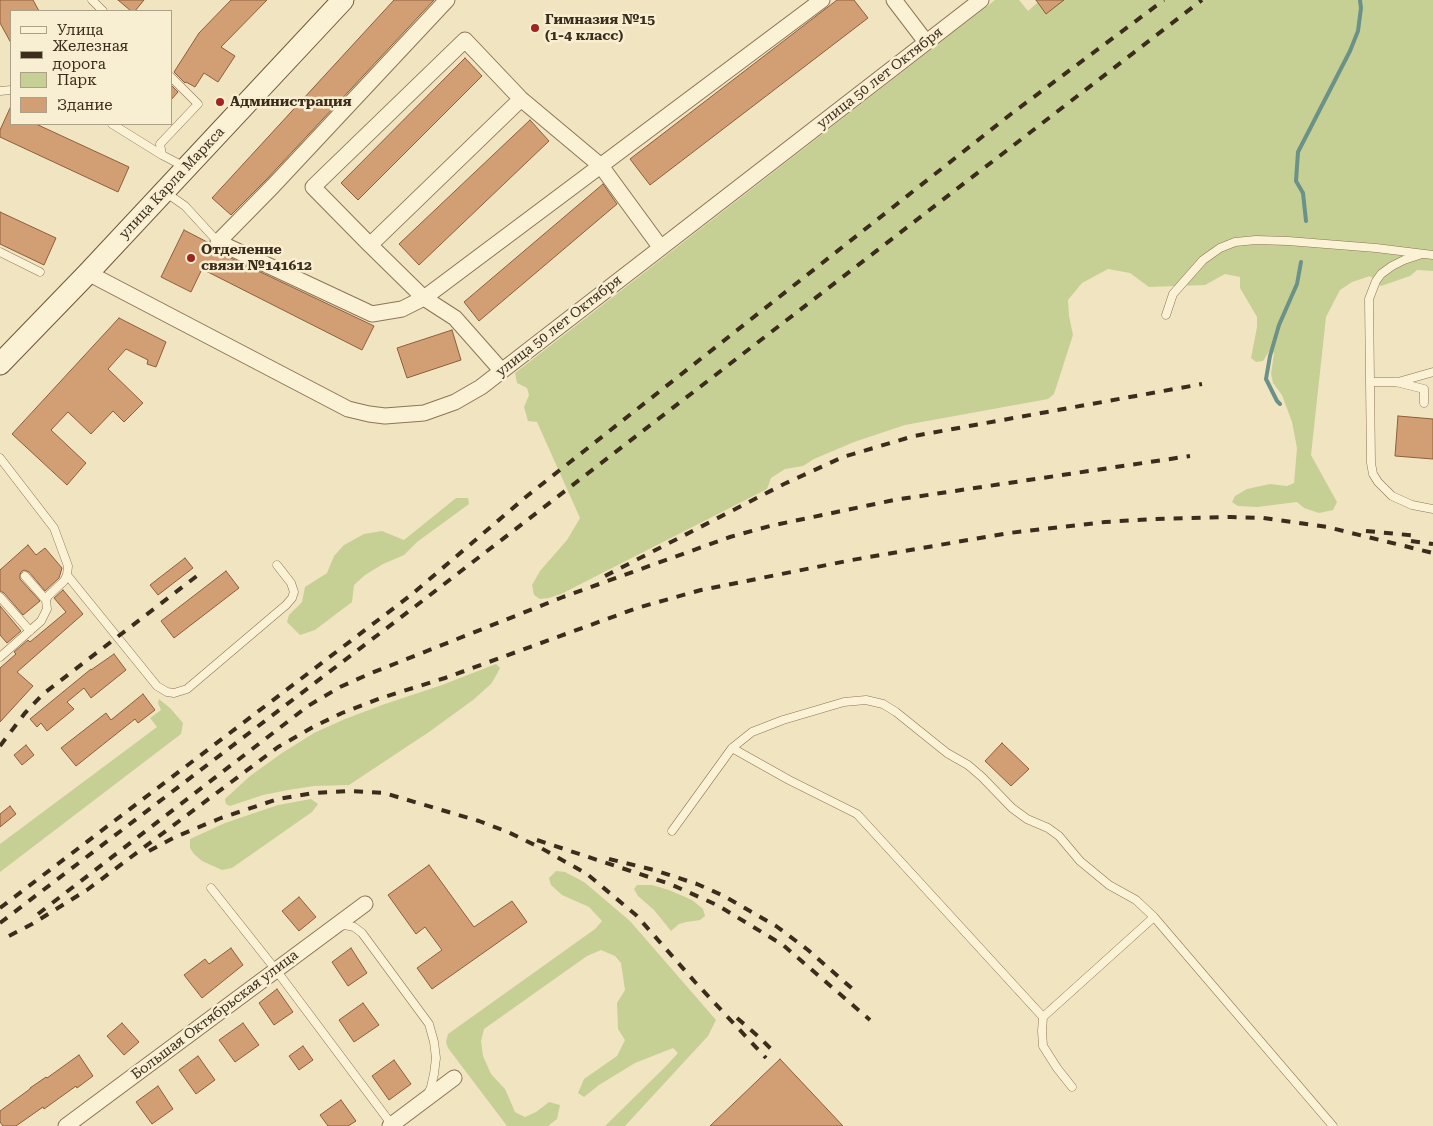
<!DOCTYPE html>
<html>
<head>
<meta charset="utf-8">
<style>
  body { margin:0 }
  #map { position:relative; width:1433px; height:1126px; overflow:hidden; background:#f1e4c1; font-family:"Roboto Serif",serif }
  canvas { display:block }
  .legend { position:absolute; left:10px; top:10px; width:162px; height:115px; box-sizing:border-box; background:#f8eed1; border:1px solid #aca089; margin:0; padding:6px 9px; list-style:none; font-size:15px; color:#3b2c1c }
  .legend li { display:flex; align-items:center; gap:10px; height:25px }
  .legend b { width:25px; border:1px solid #aca089 }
</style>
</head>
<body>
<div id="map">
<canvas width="1433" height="1126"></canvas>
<ul class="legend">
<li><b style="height:6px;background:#fbf1d5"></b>Улица</li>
<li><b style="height:6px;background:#3b2c1c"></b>Железная дорога</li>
<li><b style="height:14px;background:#c7d094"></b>Парк</li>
<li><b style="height:14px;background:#d29e74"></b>Здание</li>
</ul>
</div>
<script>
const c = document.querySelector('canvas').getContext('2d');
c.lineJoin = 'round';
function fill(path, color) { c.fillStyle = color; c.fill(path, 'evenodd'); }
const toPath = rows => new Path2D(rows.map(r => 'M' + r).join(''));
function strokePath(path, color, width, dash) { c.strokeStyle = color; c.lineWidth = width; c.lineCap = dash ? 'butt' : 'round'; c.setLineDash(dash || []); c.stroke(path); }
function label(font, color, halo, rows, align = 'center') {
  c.font = font + ' "Roboto Serif",serif'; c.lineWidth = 5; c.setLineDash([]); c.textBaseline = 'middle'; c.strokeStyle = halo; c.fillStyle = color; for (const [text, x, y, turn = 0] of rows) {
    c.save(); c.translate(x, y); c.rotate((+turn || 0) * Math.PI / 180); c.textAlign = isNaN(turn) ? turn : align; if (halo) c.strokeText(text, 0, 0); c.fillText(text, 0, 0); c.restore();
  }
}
fill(toPath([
  [995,0,1019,0,1028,11,1038,2,1046,13,1064,0,1433,0,1433,271,1417,270,1410,276,1381,286,1370,276,1352,282,1340,290,1326,317,1311,455,1337,502,1333,510,1319,513,1304,508,1297,502,1257,507,1238,506,1232,502,1235,496,1247,489,1270,484,1287,486,1294,483,1297,448,1292,422,1282,395,1273,383,1271,374,1274,353,1270,350,1263,361,1256,362,1251,358,1257,327,1257,317,1240,288,1240,277,1225,274,1205,285,1149,287,1130,273,1108,269,1082,283,1068,300,1069,316,1073,335,1054,394,1048,399,905,425,854,442,814,459,803,466,785,469,771,478,767,489,561,594,549,598,540,599,534,595,532,585,540,571,567,540,580,518,537,422,528,421,524,407,529,395,527,388,517,383,515,373],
  [456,498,468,498,469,504,417,542,404,555,383,564,365,575,354,585,352,602,315,630,300,635,287,622,289,615,302,602,305,587,327,573,334,556,344,545,364,534,382,531,404,540],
  [496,664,500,668,497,674,491,684,473,700,429,732,349,785,314,786,288,790,263,795,230,806,226,804,225,799,250,776,282,753,314,733,345,719,382,705,442,685],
  [159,699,171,709,183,723,181,734,0,872,0,844,157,727,150,718,161,710,158,703],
  [311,799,318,804,312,812,232,868,222,870,202,861,194,854,190,848,190,839,225,823,278,805],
  [556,871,565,872,584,882,630,921,716,1020,708,1036,625,1126,605,1126,666,1066,678,1053,673,1048,635,1063,599,1085,584,1097,578,1093,584,1079,617,1056,625,1040,618,1029,617,1003,625,990,621,963,615,956,601,950,587,956,484,1029,481,1041,483,1056,491,1074,505,1089,515,1112,525,1117,536,1112,549,1102,560,1105,557,1119,548,1126,507,1126,448,1048,446,1042,448,1034,595,929,602,921,589,907,562,895,551,885,549,878],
  [637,885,652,885,669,890,692,900,703,909,705,916,700,920,686,922,679,924,671,931,654,910,638,896,634,889]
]), '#c7d094');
strokePath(toPath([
  [1306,221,1303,193,1296,181,1298,152,1350,51,1358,31,1361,8,1360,0],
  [1280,404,1277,401,1266,379,1270,356,1279,325,1297,284,1301,262]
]), '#6a9289', 4);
const building = toPath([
  [0,0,33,0,39,11,11,11,11,43,0,23,0,0],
  [118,0,144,0,135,11,131,11,118,0],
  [231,0,267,0,221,47,235,56,218,82,204,73,195,87,186,82,185,83,174,72,199,33,231,0],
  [394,0,434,0,266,180,231,215,212,198,394,0],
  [837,0,854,0,868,18,650,185,630,159,837,0],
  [1036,0,1064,0,1046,14,1036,0],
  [465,58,482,76,358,200,341,183,465,58],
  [171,85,178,92,171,100,171,85],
  [11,106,11,124,36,124,129,167,118,192,0,137,0,130,11,106],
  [530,120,549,141,419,265,399,244,530,120],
  [603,184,617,204,479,321,464,302,603,184],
  [0,212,56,238,44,265,0,244,0,212],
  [184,230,209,243,210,247,214,250,374,326,362,350,202,269,191,292,161,277,184,230],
  [119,318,166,342,156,367,147,364,148,360,126,349,108,369,143,403,124,422,113,411,91,434,68,412,51,430,86,463,67,485,12,434,119,318],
  [452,330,461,360,407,378,397,348,452,330],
  [1398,416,1433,419,1433,459,1395,456,1398,416],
  [28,545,36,555,45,548,62,568,59,578,45,591,29,572,24,570,21,572,20,575,20,579,40,601,23,615,4,593,0,591,0,570,28,545],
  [185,558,193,568,158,595,150,585,185,558],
  [226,571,239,588,174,638,161,621,226,571],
  [63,590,83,614,17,672,33,686,0,722,0,668,16,654,14,652,28,640,30,642,66,612,54,598,63,590],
  [0,606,21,631,7,643,0,635,0,606],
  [114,654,126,670,91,698,84,688,67,702,74,709,47,731,41,723,37,727,30,719,91,669,91,670,114,654],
  [143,694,155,710,138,723,135,719,76,766,61,748,106,713,111,720,143,694],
  [1002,743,1029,769,1011,786,985,761,1002,743],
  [26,745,34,755,22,765,14,755,26,745],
  [10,806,16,814,0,827,0,814,10,806],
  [429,865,474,927,512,901,527,922,432,989,417,968,442,950,425,927,416,934,388,895,429,865],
  [299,897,316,917,299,931,282,911,299,897],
  [231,948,243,965,202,998,184,975,205,959,209,964,231,948],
  [351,948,367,973,348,986,332,962,351,948],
  [277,989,293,1012,274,1025,259,1003,277,989],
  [363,1003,379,1025,354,1042,339,1020,363,1003],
  [122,1023,139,1042,124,1055,107,1036,122,1023],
  [243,1023,259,1045,235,1062,219,1040,243,1023],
  [303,1046,313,1060,299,1070,289,1056,303,1046],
  [79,1055,93,1076,77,1088,76,1086,44,1109,43,1107,16,1126,3,1126,0,1122,0,1111,30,1089,30,1088,46,1077,47,1078,79,1055],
  [198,1056,215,1080,196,1094,179,1070,198,1056],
  [780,1059,843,1126,710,1126,780,1059],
  [394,1060,411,1084,389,1100,372,1076,394,1060],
  [158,1086,173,1109,152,1124,136,1102,158,1086],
  [341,1100,356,1121,348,1126,328,1126,320,1115,341,1100]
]);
fill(building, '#d29e74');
strokePath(building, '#8d5e3b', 1);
const lane = toPath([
  [92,0,103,11],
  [0,91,11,90],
  [112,124,162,155,185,167],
  [162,155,160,144,198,104,171,77],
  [165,192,185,206,218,242],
  [0,252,40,272],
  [1422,254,1404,260,1392,266,1381,274,1376,281,1369,299,1371,463,1373,474,1378,482,1392,496,1412,505,1433,509],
  [1166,315,1173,294,1203,260,1220,248,1235,242,1256,240,1288,241,1376,248,1433,255],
  [1370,382,1396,382,1424,389,1424,403],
  [1398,382,1433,372],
  [0,458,54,528,68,566,67,575,64,581,48,596,46,600,47,609,41,621,0,657],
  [67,575,157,686,167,692,174,693,187,689,286,605,292,598,294,592,291,583,277,565],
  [25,576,46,600],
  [0,597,30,631],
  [732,748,789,780,857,814,1043,1017],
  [672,831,732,748,752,732,783,720,844,702,866,700,883,704,896,712,947,753,968,765,982,777,1012,808,1027,819,1048,828,1059,836,1080,861,1109,885,1136,900,1154,917,1333,1126],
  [211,888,276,970,392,1125],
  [340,926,345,925,354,927,362,933,429,1024,434,1042,436,1058,434,1074,431,1087,428,1094],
  [1072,1087,1057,1068,1043,1046,1042,1031,1043,1017,1154,917]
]);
const street = toPath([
  [447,0,273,186,218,242,372,314,402,309,424,298,822,0],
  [894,0,926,42],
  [521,99,370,245,313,187,465,40,521,99,601,166,661,248],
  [370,245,424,298,455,318,501,370],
  [88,273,348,409,369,414,385,416,424,413,455,402,481,387,981,0],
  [66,1126,365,904],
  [390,1126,454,1078]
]);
const secondary = toPath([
  [0,364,88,273,343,0]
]);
strokePath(lane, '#8c7557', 9);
strokePath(street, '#8c7557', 17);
strokePath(secondary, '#6e563a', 23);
strokePath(lane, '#fbf1d5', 8);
strokePath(street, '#fbf1d5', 15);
strokePath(secondary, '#fbf1d5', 21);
strokePath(toPath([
  [1366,531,1419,536],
  [1411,541,1433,544],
  [605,576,784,484,843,457,914,436,1202,384],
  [0,746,25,713,43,694,202,572],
  [537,840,670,884,717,905,783,945,870,1020],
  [149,851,175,837,221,818,278,799,313,793,350,791,384,793,479,821,508,832,541,848,587,874,636,915,695,982,766,1058],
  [609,859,654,870,697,884,724,896,776,926,808,950,856,992],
  [0,908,411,595,527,496,1011,114,1164,0],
  [38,914,308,706,340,687,369,674,563,597,730,537,770,526,894,500,1190,456],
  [0,923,417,605,1202,0],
  [9,936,32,924,87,890,278,747,313,727,342,713,381,698,445,678,637,608,701,590,852,560,1009,533,1105,522,1154,519,1231,517,1263,518,1327,527,1433,553],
  [737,1018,759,1037,774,1052]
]), '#3b2c1c', 4, [9, 9]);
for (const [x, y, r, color] of [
  [535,28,5,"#a02522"],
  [220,102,5,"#a02522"],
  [191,258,5,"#a02522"]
]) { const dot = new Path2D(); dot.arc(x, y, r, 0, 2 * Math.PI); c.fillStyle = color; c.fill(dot); strokePath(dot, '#f8eed1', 2); }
label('bold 14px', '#3b2c1c', '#f8eed1', [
  ["Гимназия №15",545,20],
  ["(1-4 класс)",545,36],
  ["Администрация",230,102],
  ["Отделение",201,250],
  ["связи №141612",201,266]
], 'left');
label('14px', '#3b2c1c', '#f8eed1', [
  ["улица 50 лет Октября",880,78,-38],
  ["улица Карла Маркса",172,183,-47],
  ["улица 50 лет Октября",559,326,-38],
  ["Большая Октябрьская улица",215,1015,-37]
]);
</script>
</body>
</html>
